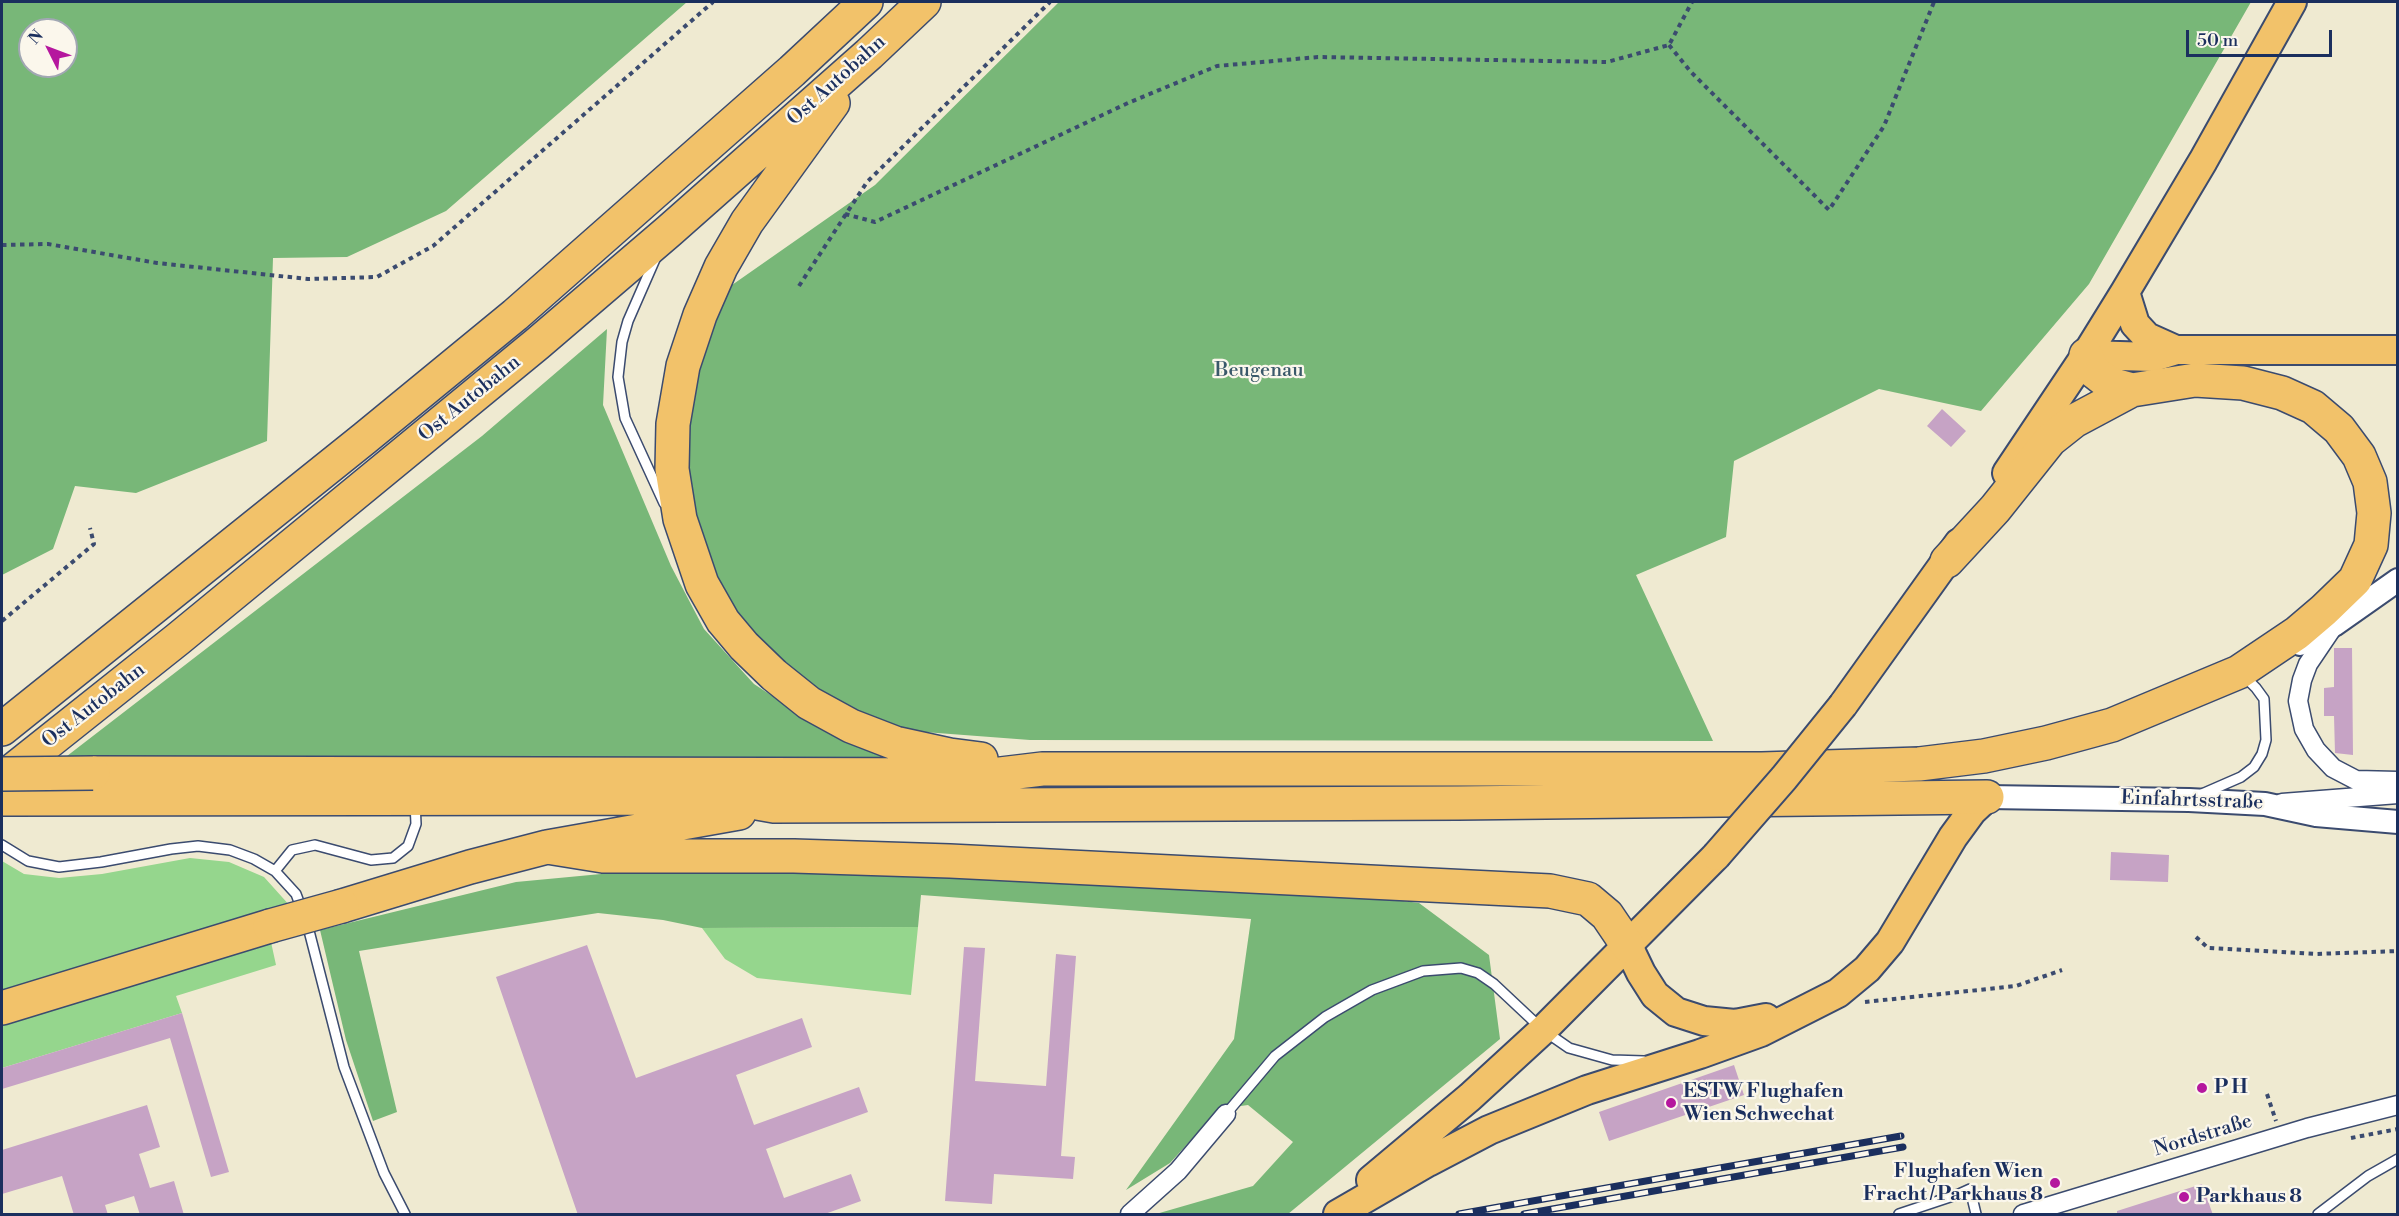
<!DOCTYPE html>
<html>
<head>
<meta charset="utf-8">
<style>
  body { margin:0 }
  #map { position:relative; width:2399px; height:1216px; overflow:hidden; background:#efead1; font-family:"Libre Bodoni",serif }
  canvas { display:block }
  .frame { position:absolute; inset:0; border:3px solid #1b2f5e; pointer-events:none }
  .north { position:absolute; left:18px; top:18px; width:60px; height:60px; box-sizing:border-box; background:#fbf7ec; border:2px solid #a1a7b3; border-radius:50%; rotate:312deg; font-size:16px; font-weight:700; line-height:24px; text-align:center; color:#1b2f5e }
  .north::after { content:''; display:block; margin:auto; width:21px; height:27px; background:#b5179e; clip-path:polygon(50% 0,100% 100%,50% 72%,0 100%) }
  .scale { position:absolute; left:2186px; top:30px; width:146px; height:27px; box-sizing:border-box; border:3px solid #1b2f5e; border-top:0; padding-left:8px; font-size:18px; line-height:21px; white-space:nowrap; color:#1b2f5e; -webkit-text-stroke:4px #fbf7ec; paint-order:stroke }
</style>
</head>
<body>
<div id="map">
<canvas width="2399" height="1216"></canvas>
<div class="frame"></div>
<div class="north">N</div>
<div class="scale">50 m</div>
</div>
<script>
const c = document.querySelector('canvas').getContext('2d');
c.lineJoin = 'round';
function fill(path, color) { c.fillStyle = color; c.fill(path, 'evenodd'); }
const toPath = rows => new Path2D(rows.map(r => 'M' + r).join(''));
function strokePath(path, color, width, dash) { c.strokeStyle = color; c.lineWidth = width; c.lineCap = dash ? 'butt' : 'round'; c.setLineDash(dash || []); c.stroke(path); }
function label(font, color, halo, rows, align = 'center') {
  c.font = font + ' "Libre Bodoni",serif'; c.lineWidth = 4.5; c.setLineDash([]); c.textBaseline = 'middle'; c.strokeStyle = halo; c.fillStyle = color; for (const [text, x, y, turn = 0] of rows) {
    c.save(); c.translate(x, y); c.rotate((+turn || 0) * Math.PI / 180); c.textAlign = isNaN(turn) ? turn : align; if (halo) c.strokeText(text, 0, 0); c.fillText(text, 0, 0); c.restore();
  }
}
fill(toPath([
  [190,858,229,862,264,877,291,907,2,995,2,861,24,874,59,878,102,874],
  [918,927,911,995,757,978,725,959,702,928],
  [271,942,276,965,176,996,182,1013,2,1068,2,1023]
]), '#95d68d');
fill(toPath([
  [2,2,687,2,446,211,347,257,273,258,267,441,136,493,75,486,53,549,2,575],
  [30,30,66,30,66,66,30,66],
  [1059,2,2251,2,2089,284,1981,411,1879,389,1734,461,1726,537,1636,575,1713,741,1030,740,911,731,829,700,774,660,735,608,702,555,685,490,685,430,695,360,722,292,875,185],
  [607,329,603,405,671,566,704,629,754,684,815,724,882,751,881,760,67,756,482,436],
  [756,869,1349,894,1419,903,1489,955,1500,1039,1288,1214,1156,1214,1253,1186,1293,1142,1248,1105,1219,1109,1170,1163,1126,1190,1234,1039,1251,919,921,895,918,927,702,928,663,920,598,913,359,951,397,1112,373,1121,346,1040,320,930,516,882,633,871]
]), '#78b778');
fill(toPath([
  [1942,409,1966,431,1951,447,1927,426],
  [2334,648,2352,648,2353,755,2335,753,2334,716,2324,716,2324,688,2334,687],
  [2111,852,2169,855,2168,882,2110,880],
  [587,945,636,1078,802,1018,812,1047,736,1075,754,1125,859,1087,868,1112,766,1149,784,1198,851,1174,861,1201,822,1215,578,1215,496,977],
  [964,947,985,948,975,1081,1046,1086,1056,954,1076,956,1061,1156,1075,1157,1073,1179,994,1174,992,1204,945,1201],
  [182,1013,229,1172,211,1177,170,1038,2,1089,2,1068],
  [1734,1065,1744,1095,1609,1141,1599,1112],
  [147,1105,160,1147,139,1154,150,1188,174,1181,184,1215,140,1215,134,1196,105,1205,108,1215,74,1215,62,1176,2,1194,2,1150],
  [2202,1184,2213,1215,2117,1215,2117,1211]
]), '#c6a3c5');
const service = toPath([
  [656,257,628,321,622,342,618,377,625,418,664,503],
  [2202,794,2241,777,2254,767,2262,754,2266,740,2264,699,2256,688,2244,676],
  [2,845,28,861,59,867,101,862,171,849,198,846,230,850,254,859,275,871,296,894,302,910],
  [275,871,292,850,315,845,371,860,393,858,408,846,416,824,415,802],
  [307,923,344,1067,384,1173,405,1214],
  [1226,1114,1275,1056,1325,1017,1372,990,1423,971,1461,968,1478,973,1494,984,1543,1030,1569,1048,1612,1060,1644,1061],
  [1899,1214,1959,1194,1970,1189,1976,1214],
  [2318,1214,2368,1176,2398,1159]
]);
const minor = toPath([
  [2333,627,2308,664,2302,680,2298,701,2304,729,2316,750,2333,768,2356,780,2398,781],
  [2282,803,2398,794],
  [1130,1214,1178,1171,1226,1114],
  [2023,1214,2307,1128,2398,1105]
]);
const tertiary = toPath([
  [2300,644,2334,625,2398,580],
  [1987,797,2189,800,2265,804,2316,815,2398,822]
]);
const primary = toPath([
  [2125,292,2135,324,2147,337,2176,350],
  [2086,355,2153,357,2176,350,2398,350],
  [2007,473,2086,355,2125,292,2203,161,2292,2],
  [1843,705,1959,543],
  [1628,946,1641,973,1655,995,1676,1012,1704,1021,1735,1024,1766,1018],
  [1371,1180,1470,1097,1543,1030,1716,856],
  [1338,1214,1428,1162,1489,1130,1587,1090,1700,1054,1761,1032,1838,993,1867,969,1890,942,1953,837,1972,811,1987,797]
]);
const motorway = toPath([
  [833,103,747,222,721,267,700,315,683,366,673,424,672,469,680,519,702,584,723,621,744,646,774,675,809,703,851,726,895,743,950,755,981,759],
  [2086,355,2092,370,2110,384,2132,390],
  [2,729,365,438,515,315,792,71,866,2],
  [93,773,992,775,1042,769,1762,769,1919,764,1984,756,2046,743,2112,725,2239,672,2297,633,2324,610,2355,580,2371,545,2374,513,2370,482,2359,456,2339,429,2313,407,2282,393,2243,383,2195,380,2132,390,2074,421,2050,440,1995,509,1947,561],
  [2,779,178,639,537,344,669,231,869,54,924,2],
  [2,799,729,798,774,806,1458,803,1987,797],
  [547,847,603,856,794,856,950,861,1550,891,1588,899,1607,915,1628,946],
  [342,906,470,867,547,847,739,813],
  [2,1008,270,926]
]);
strokePath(service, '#3b4b6f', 12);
strokePath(minor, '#3b4b6f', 21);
strokePath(tertiary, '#3b4b6f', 26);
strokePath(primary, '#3b4b6f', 32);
strokePath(motorway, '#3b4b6f', 36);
strokePath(toPath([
  [1669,45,1691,72,1829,210,1884,126,1934,2],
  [845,214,875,222,1128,103,1217,66,1318,57,1607,62,1669,45,1692,2],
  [2,245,48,244,157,263,308,279,377,277,433,246,713,2],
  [799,286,867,182,1050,2],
  [2,621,94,544,90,528],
  [2196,937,2208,948,2316,954,2398,951],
  [1865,1002,2016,986,2062,970],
  [2267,1094,2276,1121],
  [2351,1138,2398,1129]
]), '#3b4b6f', 4, [4.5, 4.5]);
strokePath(service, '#fff', 9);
strokePath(minor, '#fff', 18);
strokePath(tertiary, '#fff', 22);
strokePath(primary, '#f2c26a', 28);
strokePath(motorway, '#f2c26a', 33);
const rail = toPath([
  [1459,1214,1901,1136],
  [1524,1214,1903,1147]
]);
strokePath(rail, '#1b2f5e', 7);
strokePath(rail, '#fbf7ec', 4.5, [14]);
const primaryBridge = toPath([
  [1716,856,1784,778,1843,705]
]);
const motorwayBridge = toPath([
  [2,774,93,773],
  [270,926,342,906]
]);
strokePath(primaryBridge, '#3b4b6f', 32, []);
strokePath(motorwayBridge, '#3b4b6f', 36, []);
strokePath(primaryBridge, '#f2c26a', 28);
strokePath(motorwayBridge, '#f2c26a', 33);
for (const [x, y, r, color] of [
  [2202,1088,6,"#b5179e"],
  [1671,1103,6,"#b5179e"],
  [2055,1183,6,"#b5179e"],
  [2184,1197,6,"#b5179e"]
]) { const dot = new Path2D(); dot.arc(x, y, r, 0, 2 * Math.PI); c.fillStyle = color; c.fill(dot); strokePath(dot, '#fbf7ec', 2); }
label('20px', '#1b2f5e', '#fbf7ec', [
  ["Ost Autobahn",837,81,-42],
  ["Ost Autobahn",470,399,-39],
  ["Ost Autobahn",94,706,-38],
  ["Einfahrtsstraße",2192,801,2],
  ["Nordstraße",2203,1136,-17]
]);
label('20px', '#3a596a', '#fbf7ec', [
  ["Beugenau",1259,371]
]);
label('bold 20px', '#1b2f5e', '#fbf7ec', [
  ["P H",2214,1088],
  ["ESTW Flughafen",1683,1092],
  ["Wien Schwechat",1683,1115],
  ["Flughafen Wien",2043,1172,"right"],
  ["Fracht / Parkhaus 8",2043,1195,"right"],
  ["Parkhaus 8",2196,1197]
], 'left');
</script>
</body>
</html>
